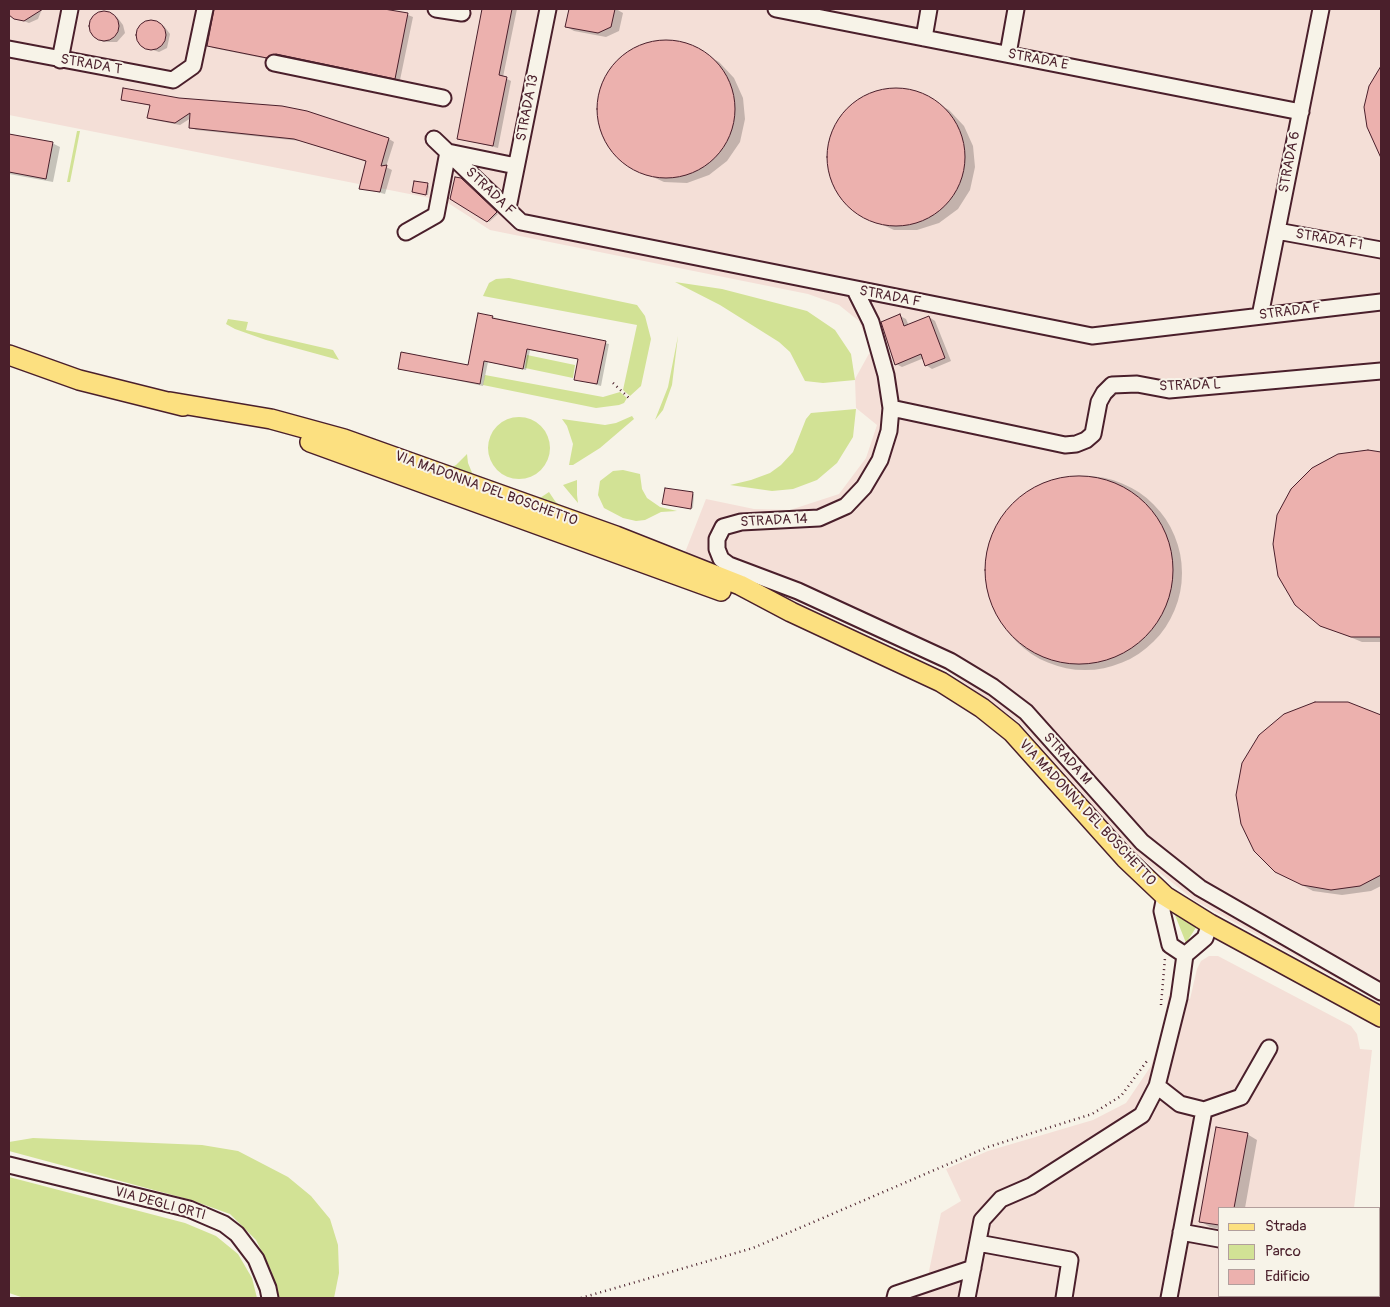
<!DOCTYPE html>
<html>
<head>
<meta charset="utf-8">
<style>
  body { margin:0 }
  #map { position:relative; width:1390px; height:1307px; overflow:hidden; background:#f7f3e8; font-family:Pangolin,sans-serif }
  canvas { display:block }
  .frame { position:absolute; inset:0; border:10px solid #4a1f2b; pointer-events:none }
  .legend { position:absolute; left:1218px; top:1207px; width:162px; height:90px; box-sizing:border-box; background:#f7f3e8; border:1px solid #b29e9c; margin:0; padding:6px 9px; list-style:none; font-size:15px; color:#4a1f2b }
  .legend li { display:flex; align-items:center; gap:10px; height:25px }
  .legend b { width:25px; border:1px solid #b29e9c }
</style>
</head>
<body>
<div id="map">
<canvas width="1390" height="1307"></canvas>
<div class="frame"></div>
<ul class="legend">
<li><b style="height:6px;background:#fce080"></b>Strada</li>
<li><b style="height:14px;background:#d2e295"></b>Parco</li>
<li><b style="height:14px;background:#ecb1ae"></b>Edificio</li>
</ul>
</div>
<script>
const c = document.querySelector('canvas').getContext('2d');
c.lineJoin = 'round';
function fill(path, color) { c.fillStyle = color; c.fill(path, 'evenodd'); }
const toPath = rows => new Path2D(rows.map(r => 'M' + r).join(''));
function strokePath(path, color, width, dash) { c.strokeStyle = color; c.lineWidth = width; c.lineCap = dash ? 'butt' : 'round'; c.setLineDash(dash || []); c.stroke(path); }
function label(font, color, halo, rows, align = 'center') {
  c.font = font + ' Pangolin,sans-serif'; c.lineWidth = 4; c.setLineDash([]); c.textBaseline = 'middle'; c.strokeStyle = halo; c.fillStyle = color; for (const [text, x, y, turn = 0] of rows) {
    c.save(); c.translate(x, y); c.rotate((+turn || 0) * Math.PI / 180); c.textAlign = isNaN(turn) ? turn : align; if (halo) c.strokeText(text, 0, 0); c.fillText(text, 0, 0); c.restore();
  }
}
fill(toPath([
  [9,9,1381,9,1381,1003,1194,900,1134,852,1019,722,946,670,796,601,684,555,706,499,754,509,790,510,839,494,866,458,877,425,856,408,855,379,871,350,859,321,839,305,808,294,490,230,445,201,9,115],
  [1209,956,1218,956,1351,1026,1357,1034,1360,1049,1372,1050,1354,1208,1219,1208,1219,1296,1323,1296,1321,1298,905,1298,928,1276,941,1213,961,1201,946,1169,988,1151,1093,1120,1126,1103,1151,1066,1165,1022,1168,996,1190,999,1197,969,1201,961]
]), '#f4dfd7');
fill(toPath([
  [77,131,80,131,70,182,67,182],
  [509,278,637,305,645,316,651,339,641,386,630,396,623,390,637,325,483,296,489,283,496,279],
  [675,282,722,289,807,311,835,330,851,354,855,380,823,383,805,381,790,352,779,342,720,305],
  [228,319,248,322,246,330,333,350,339,360,266,340,235,329,226,324],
  [678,336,672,385,663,410,655,420,668,387],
  [527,355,575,365,573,378,525,368],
  [485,375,603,397,620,392,627,398,624,403,619,405,596,408,483,385],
  [856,409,853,437,837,463,817,480,793,489,772,491,730,485,751,480,770,473,781,465,793,452,806,419,811,413],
  [632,416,634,419,600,448,573,465,569,465,573,444,567,426,562,419,605,425,616,423],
  '488 448a31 31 0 1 1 62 0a31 31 0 1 1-62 0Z',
  [467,454,468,463,473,475,450,468,456,465],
  [623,470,640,474,642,489,647,498,660,507,677,511,661,512,645,520,636,521,623,518,604,508,598,495,600,481,613,471],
  [577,480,577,495,578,503,563,485],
  [549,492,555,501,564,510,537,500],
  [1173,910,1197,926,1186,943],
  [33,1138,202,1145,238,1151,288,1177,311,1196,330,1219,338,1245,339,1273,334,1298,279,1298,271,1270,256,1240,230,1214,191,1200,9,1151,9,1142],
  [9,1177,185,1223,216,1236,238,1254,252,1278,257,1298,24,1298,9,1293]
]), '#d2e295');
fill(toPath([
  [9,9,42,9,38,19,29,23,15,18],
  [214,9,377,9,408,15,413,17,400,80,282,56,272,60,213,48,208,45],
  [483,9,517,9,503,77,511,81,498,148,458,138],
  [570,9,616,9,623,13,619,31,606,37,574,31,567,27],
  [102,12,117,17,123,25,125,33,117,42,103,42,91,31,91,21],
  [149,21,164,26,170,34,167,48,159,52,144,47,138,39,137,33,140,26],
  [668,41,689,45,719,62,734,78,743,98,745,119,740,142,727,161,709,175,687,183,664,182,631,167,613,152,602,132,598,109,601,88,611,69,627,54,646,44],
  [1381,69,1381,150,1376,144,1370,86],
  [898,89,919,93,949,110,964,126,973,146,975,167,970,190,958,209,939,223,917,230,894,230,861,215,843,200,832,180,828,157,831,136,841,117,857,102,876,92],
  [122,99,389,139,394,142,386,167,392,170,385,194,360,188,367,162,301,141,196,130,191,127,191,118,180,125,154,120,149,117,151,106],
  [9,135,52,143,60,147,53,182,9,174],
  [463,180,498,214,489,222,451,199],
  [428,185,429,186,428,195,413,192],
  [900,316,906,319,909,326,929,317,935,321,951,361,932,369,926,365,924,358,902,367,896,364],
  [492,317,609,344,601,386,575,379,579,359,530,350,526,370,488,362,483,386,399,368,469,366],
  [1368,451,1381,453,1381,642,1362,642,1321,625],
  '988 573a97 97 0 1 1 194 0a97 97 0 1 1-194 0Z',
  [692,493,694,494,693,508,664,503],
  [1378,715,1381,717,1381,886,1371,891,1342,895,1313,891,1287,877],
  [1247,1134,1257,1140,1245,1208,1219,1208,1219,1229,1210,1227,1200,1221]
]), '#0003');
const building = toPath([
  [9,9,43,9,24,21,14,19,9,15,9,9],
  [214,9,384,9,408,13,395,79,276,54,267,58,207,46,214,9],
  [482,9,512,9,499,75,507,77,493,146,457,139,482,9],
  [569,9,615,9,611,27,598,33,565,27,569,9],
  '89 26a15 15 0 1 1 30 0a15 15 0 1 1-30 0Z',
  '136 35a15 15 0 1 1 30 0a15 15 0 1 1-30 0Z',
  '597 109a69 69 0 1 1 138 0a69 69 0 1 1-138 0Z',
  [1381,66,1381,158,1367,127,1364,107,1369,86,1381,66],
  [123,88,179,98,282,106,307,111,389,138,381,166,387,165,380,192,359,189,366,161,294,139,189,128,190,113,175,123,147,118,150,105,121,100,123,88],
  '827 157a69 69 0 1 1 138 0a69 69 0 1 1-138 0Z',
  [9,134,53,142,46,179,9,172,9,134],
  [455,177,461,178,497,212,487,222,450,199,455,177],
  [414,181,428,183,426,195,412,192,414,181],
  [478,313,493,316,492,318,606,341,597,384,574,380,578,359,527,349,523,369,484,361,480,384,398,369,401,352,468,365,478,313],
  [900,314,904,326,929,316,945,358,925,366,921,354,895,365,881,322,900,314],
  [1368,450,1381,452,1381,637,1351,637,1320,626,1295,605,1278,576,1273,544,1277,515,1291,489,1312,468,1338,454,1368,450],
  '985 570a94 94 0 1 1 188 0a94 94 0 1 1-188 0Z',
  [665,488,693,492,691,509,662,504,665,488],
  [1315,702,1348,702,1381,715,1381,875,1360,886,1331,890,1302,885,1275,872,1254,851,1241,824,1236,795,1242,763,1259,735,1284,714,1315,702],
  [1216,1127,1248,1133,1234,1208,1219,1208,1219,1225,1199,1222,1216,1127]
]);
fill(building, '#ecb1ae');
strokePath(building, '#4a1f2b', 1);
const minor = toPath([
  [436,9,462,13],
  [776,9,1301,112],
  [924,38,929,9],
  [9,49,173,80,193,66,205,9],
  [1008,54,1016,9],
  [60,60,70,9],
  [274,63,443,98],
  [434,139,521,222,1092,336,1381,302],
  [508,208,548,9],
  [1277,231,1381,250],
  [406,232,436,215,448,152,516,166],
  [855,290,871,322,886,375,891,408,889,431,880,460,864,487,846,506,819,518,741,522,723,527,717,539,717,549,721,559,729,565,798,591,950,661,993,687,1026,712,1142,842,1200,888,1381,992],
  [1260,316,1321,9],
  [891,408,1065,445,1076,444,1086,440,1093,434,1099,402,1104,393,1112,385,1137,384,1169,390,1381,371],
  [1165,896,1162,911,1170,945,1185,955,1205,938,1210,924],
  [1185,955,1179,998,1157,1086,1180,1104,1204,1110,1241,1097,1269,1048],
  [9,1165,189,1209,224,1224,237,1234,256,1259,268,1288,270,1298],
  [1181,1232,1219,1239],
  [978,1243,1070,1260,1064,1298],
  [895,1298,896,1294,973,1268],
  [967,1298,982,1220,1001,1199,1031,1186,1142,1115,1157,1086],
  [1169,1298,1204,1110]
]);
const major = toPath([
  [9,355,79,380,183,406],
  [170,402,271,419,344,439,616,536,740,585,791,612,941,682,982,708,1012,732,1125,858,1165,896,1210,924,1381,1017],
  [310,442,721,591]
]);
strokePath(minor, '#4a1f2b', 19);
strokePath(major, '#4a1f2b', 22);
strokePath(toPath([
  [613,383,629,398],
  [1161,1005,1165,958],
  [581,1298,753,1248,988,1147,1092,1114,1121,1096,1147,1061]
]), '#4a1f2b', 2.5, [1, 4]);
strokePath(minor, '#f7f3e8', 15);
strokePath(major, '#fce080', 19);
label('14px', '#4a1f2b', '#f7f3e8', [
  ["STRADA E",1038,60,11],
  ["STRADA T",91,65,10],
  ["STRADA 13",528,108,-79],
  ["STRADA 6",1290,162,-79],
  ["STRADA F",490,192,44],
  ["STRADA F1",1329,240,10],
  ["STRADA F",890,297,11],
  ["STRADA F",1290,312,-7],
  ["STRADA L",1190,386,-2],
  ["VIA MADONNA DEL BOSCHETTO",486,489,20],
  ["STRADA 14",774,521,-3],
  ["STRADA M",1067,759,48],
  ["VIA MADONNA DEL BOSCHETTO",1087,813,47],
  ["VIA DEGLI ORTI",160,1204,15]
]);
</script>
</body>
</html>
